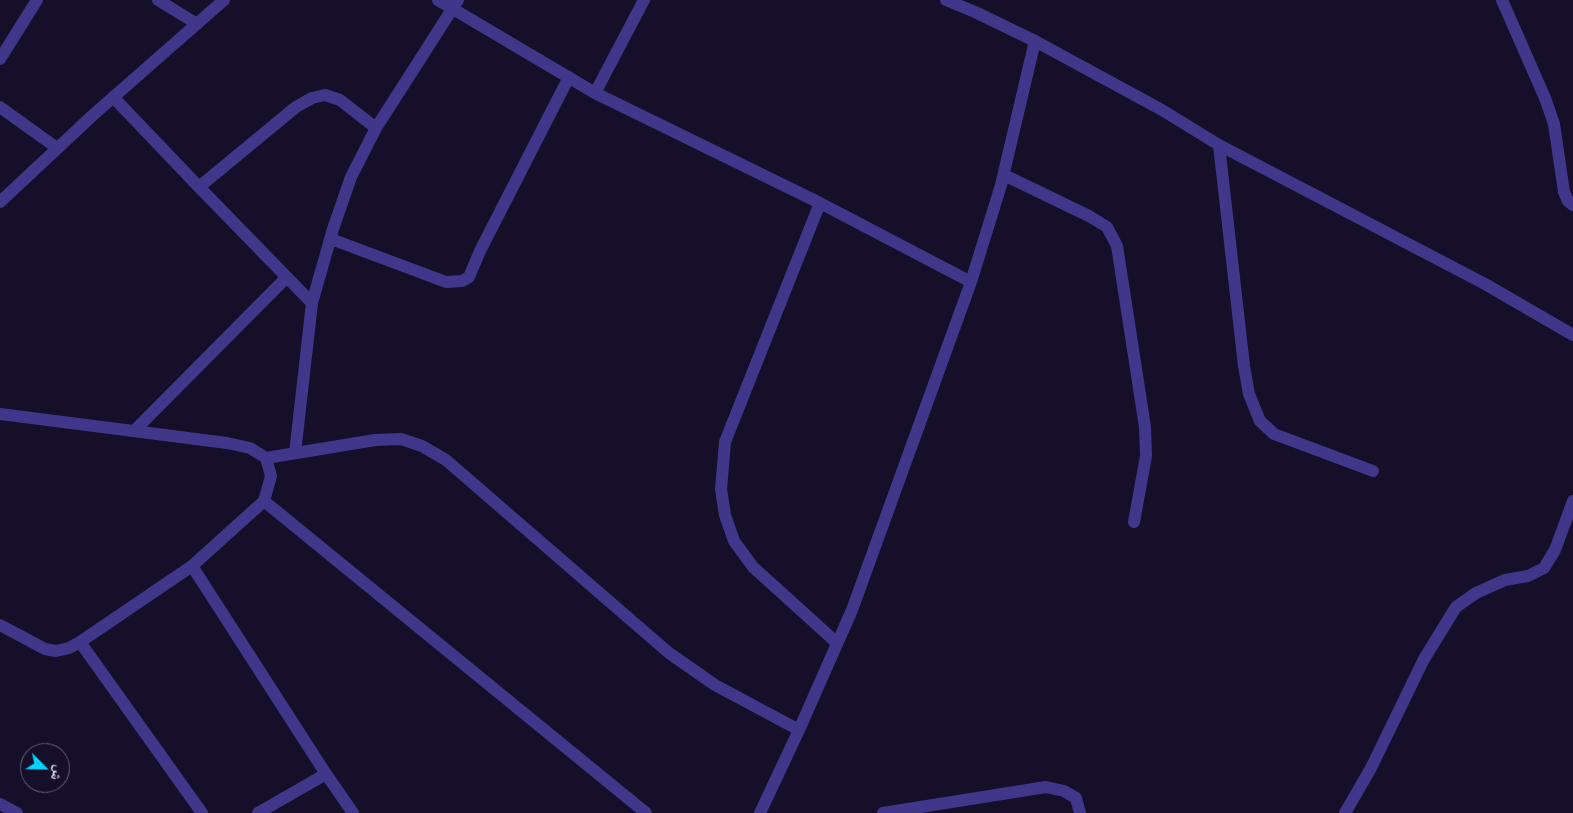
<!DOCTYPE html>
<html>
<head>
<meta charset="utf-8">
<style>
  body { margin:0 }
  #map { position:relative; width:1573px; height:813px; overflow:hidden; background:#150f29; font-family:"Noto Sans","Noto Naskh Arabic",sans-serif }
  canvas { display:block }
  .north { position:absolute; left:20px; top:743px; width:50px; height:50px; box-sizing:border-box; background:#150f29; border:1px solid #655f7f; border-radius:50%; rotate:113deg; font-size:14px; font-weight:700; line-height:20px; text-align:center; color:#ded7ff }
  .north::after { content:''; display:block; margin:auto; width:18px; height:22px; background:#03d2ff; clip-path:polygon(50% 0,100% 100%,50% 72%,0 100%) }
</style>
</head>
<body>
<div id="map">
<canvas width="1573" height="813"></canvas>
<div class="north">ش</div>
</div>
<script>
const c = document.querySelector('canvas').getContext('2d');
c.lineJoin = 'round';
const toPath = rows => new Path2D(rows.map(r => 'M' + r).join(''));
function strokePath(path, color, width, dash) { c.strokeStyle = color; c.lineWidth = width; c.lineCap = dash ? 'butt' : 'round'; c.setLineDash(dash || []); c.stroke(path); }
strokePath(toPath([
  [158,0,197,24],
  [438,0,595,93,820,203,971,282],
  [946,0,975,12,1035,41,1162,110,1219,145,1485,284,1573,335],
  [1502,0,1545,98,1554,124,1564,192,1568,201,1573,205],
  [0,59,37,0],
  [595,93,644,0],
  [113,97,199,187,312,303],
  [0,107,57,148],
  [1219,145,1244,366,1249,394,1260,421,1274,434,1373,471],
  [1004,175,1089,216,1107,227,1117,246,1145,427,1146,456,1134,522],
  [199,187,296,107,312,98,325,95,340,100,376,128],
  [0,202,93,115,224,0],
  [820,203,725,442,721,489,725,515,734,541,753,567,837,643],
  [331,239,446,282,462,281,469,277,480,251,569,77],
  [0,414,227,443,250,448,266,458,271,476,264,501,192,566,80,642,69,648,56,651,45,649,0,625],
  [134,431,287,277],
  [295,453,312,303,333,229,351,177,376,128,458,0],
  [266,458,375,440,401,439,422,446,446,460,669,653,715,685,799,730],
  [264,501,646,813],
  [192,566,326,774,353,813],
  [80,642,202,813],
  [0,804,17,813],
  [258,813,326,774],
  [760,813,799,730,852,610,971,282,1001,185,1035,41],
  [883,813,1046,787,1064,791,1076,798,1080,813],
  [1345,813,1371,768,1424,659,1456,607,1476,593,1505,580,1528,576,1544,568,1555,550,1573,501]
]), '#41378a', 12);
</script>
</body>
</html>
